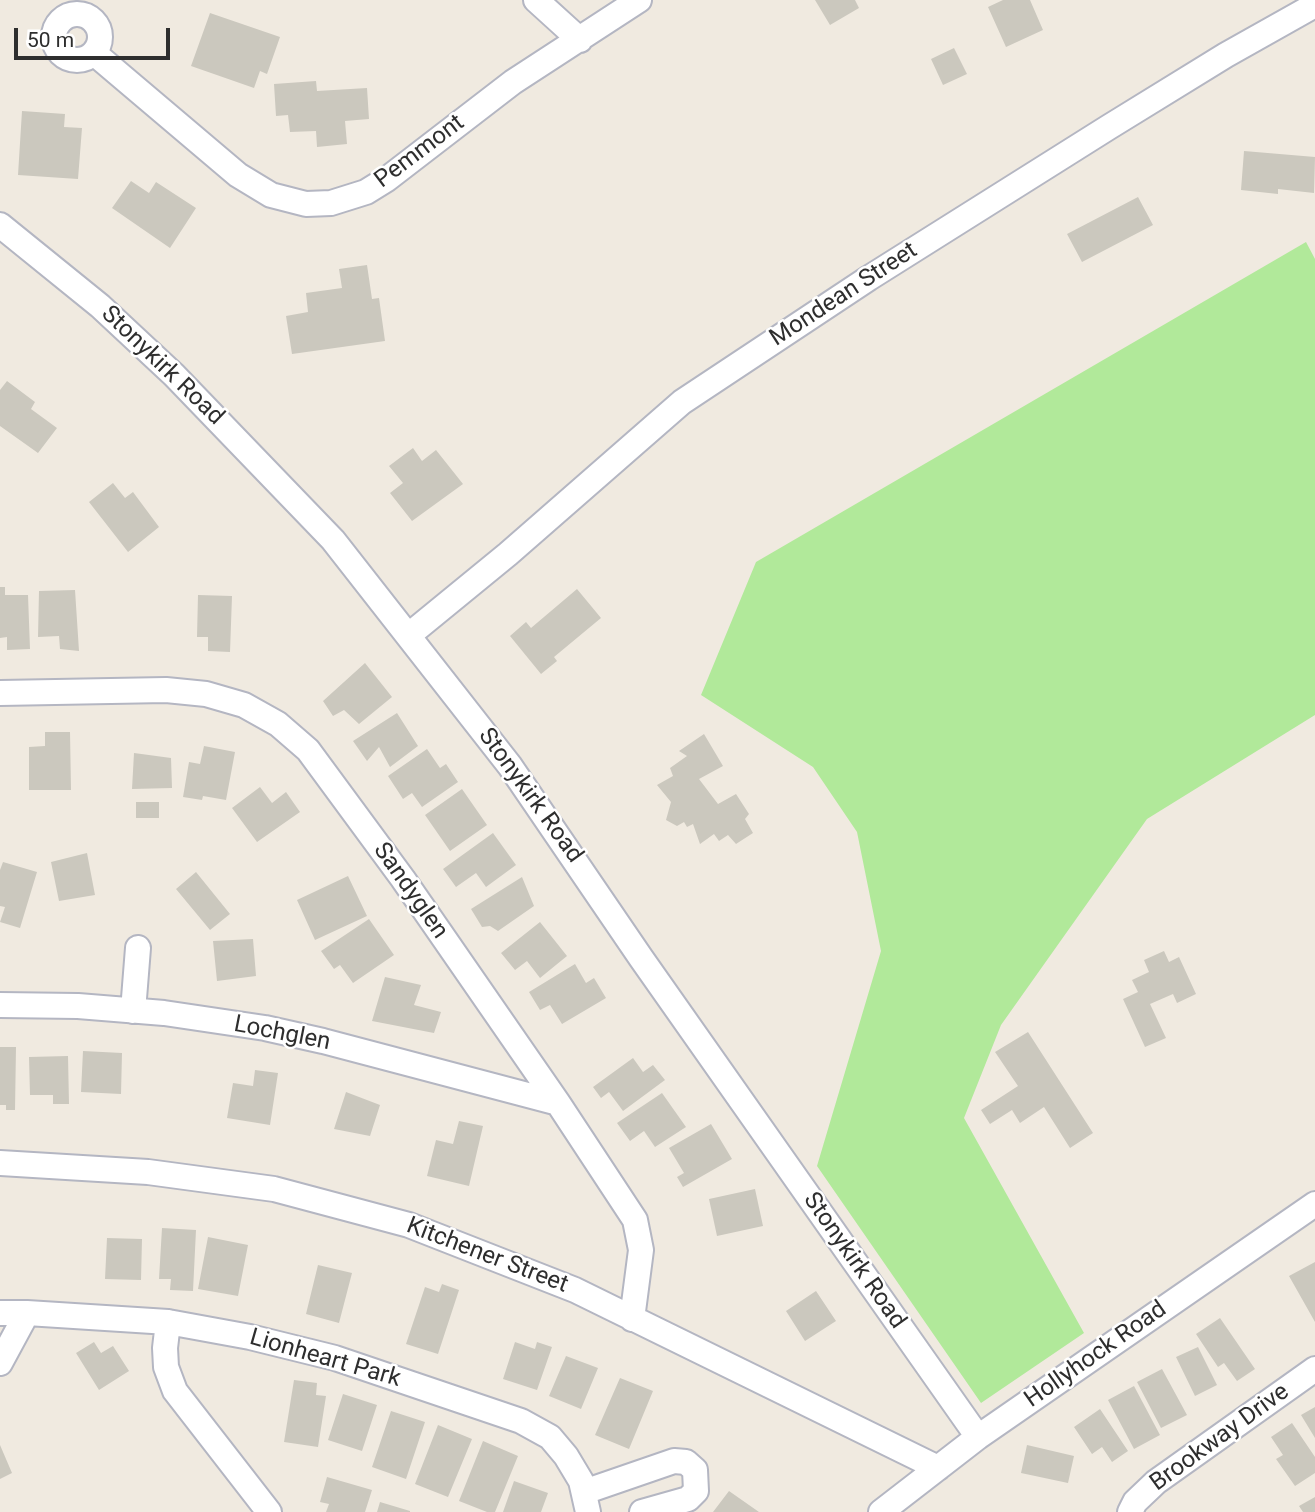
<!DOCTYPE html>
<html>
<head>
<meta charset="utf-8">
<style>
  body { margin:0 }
  #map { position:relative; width:1315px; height:1512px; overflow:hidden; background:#f0eae0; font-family:Roboto,sans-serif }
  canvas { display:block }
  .scale { position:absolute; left:14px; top:28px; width:156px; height:32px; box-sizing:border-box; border:4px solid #2e2e2e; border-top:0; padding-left:9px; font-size:21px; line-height:24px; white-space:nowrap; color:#2e2e2e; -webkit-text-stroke:5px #fff; paint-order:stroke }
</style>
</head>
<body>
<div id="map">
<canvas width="1315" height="1512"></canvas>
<div class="scale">50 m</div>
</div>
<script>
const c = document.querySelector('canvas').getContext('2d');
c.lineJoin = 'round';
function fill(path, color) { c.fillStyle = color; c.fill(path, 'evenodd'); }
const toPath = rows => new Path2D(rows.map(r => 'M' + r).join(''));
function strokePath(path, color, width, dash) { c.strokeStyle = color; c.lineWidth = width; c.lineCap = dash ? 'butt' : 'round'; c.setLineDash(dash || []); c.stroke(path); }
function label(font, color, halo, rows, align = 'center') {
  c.font = font + ' Roboto,sans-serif'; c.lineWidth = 5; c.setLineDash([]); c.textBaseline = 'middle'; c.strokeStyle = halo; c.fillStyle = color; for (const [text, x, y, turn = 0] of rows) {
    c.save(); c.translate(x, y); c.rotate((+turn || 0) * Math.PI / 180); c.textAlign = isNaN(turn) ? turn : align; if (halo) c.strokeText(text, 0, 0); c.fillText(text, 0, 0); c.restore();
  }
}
fill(toPath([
  [1306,242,1315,259,1315,715,1147,819,1001,1025,964,1118,1084,1333,981,1403,817,1166,881,951,857,832,813,767,701,695,756,562]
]), '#b1e99a');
fill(toPath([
  [815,0,855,0,859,8,830,25],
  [1003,0,1030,0,1043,30,1006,47,988,7],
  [210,13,280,37,267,74,260,71,254,88,191,66],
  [954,48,967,74,943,85,931,59],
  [316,81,317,91,367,88,369,119,345,121,347,144,317,147,316,131,290,132,288,115,276,116,274,84],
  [22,111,65,114,64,127,82,128,78,179,18,175],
  [1244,151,1315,157,1314,193,1278,189,1278,194,1241,190],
  [131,181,149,193,156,182,196,208,170,248,112,208],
  [1138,197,1153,225,1082,262,1067,234],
  [367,265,372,299,379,298,385,341,292,354,286,316,308,312,306,293,342,288,339,269],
  [7,381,35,402,31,409,57,428,38,453,0,426,0,390],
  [413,448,422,461,436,450,463,484,412,521,390,493,403,483,389,466],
  [113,483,125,498,133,492,159,527,128,552,89,502],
  [0,587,5,587,5,595,28,595,30,649,7,650,7,637,0,638],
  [577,589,601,618,554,657,557,661,541,674,510,636,526,622,531,628],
  [75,590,79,651,60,649,59,636,38,637,39,591],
  [198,595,232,596,230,652,208,651,208,637,197,637],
  [365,663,392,697,359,724,344,710,333,716,323,701],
  [397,713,418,746,390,767,379,747,367,761,353,741],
  [45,732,70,732,71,790,29,790,29,747,45,746],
  [704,734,723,766,699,779,718,804,736,794,749,814,745,819,753,833,736,844,728,835,719,841,714,834,700,844,693,824,687,827,684,822,677,826,666,820,671,802,657,785,673,776,670,768,687,756,679,751],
  [204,746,235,752,226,800,203,796,202,800,183,797,189,762,200,764],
  [427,749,440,768,446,764,458,782,422,807,412,793,403,799,388,776],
  [134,753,171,758,172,788,132,789],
  [260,787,272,803,286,792,300,812,257,842,232,808],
  [462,789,487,825,450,851,425,815],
  [136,802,159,802,159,818,136,818],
  [493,833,516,865,486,887,476,873,456,887,443,869],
  [87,853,95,895,59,901,51,862],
  [3,862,37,872,20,928,0,922,5,907,0,906,0,870],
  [196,872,230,914,210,930,176,889],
  [348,876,367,916,315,940,297,900],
  [522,877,534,906,498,931,490,926,482,927,471,909],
  [369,919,394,955,353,983,340,965,334,969,321,951],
  [540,922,567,956,540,978,527,961,515,970,501,953],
  [253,939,256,976,217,981,213,941],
  [1164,951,1169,962,1179,957,1196,994,1177,1003,1173,994,1150,1004,1166,1038,1145,1047,1123,999,1138,992,1132,980,1149,972,1144,960],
  [575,964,586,983,594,978,606,998,562,1024,550,1005,540,1010,529,992],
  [385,977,421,985,414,1005,441,1012,434,1033,372,1021],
  [1028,1032,1093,1133,1070,1148,1044,1107,1020,1123,1012,1110,990,1124,981,1110,1018,1086,995,1052],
  [0,1047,16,1047,15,1110,6,1110,6,1105,0,1105],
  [83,1051,122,1053,121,1094,81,1092],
  [68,1056,69,1104,53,1104,53,1095,30,1095,29,1057],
  [633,1058,643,1072,653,1065,665,1080,623,1111,609,1092,601,1098,593,1087],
  [255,1070,278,1073,270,1125,227,1118,233,1083,253,1086],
  [346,1092,380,1105,370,1136,334,1129],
  [662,1093,686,1127,655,1147,644,1131,630,1141,617,1123],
  [459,1121,483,1126,469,1186,427,1176,436,1140,453,1144],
  [711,1124,732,1159,683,1187,677,1177,684,1173,669,1148],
  [755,1189,763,1226,717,1236,709,1199],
  [162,1228,196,1230,193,1291,170,1290,171,1279,159,1279],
  [208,1237,248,1245,238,1296,198,1289],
  [107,1238,142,1239,141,1280,105,1279],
  [1315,1262,1315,1322,1289,1276],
  [318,1265,352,1273,339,1323,306,1314],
  [442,1284,459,1290,438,1354,406,1344,425,1287,439,1292],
  [816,1291,836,1321,805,1341,786,1311],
  [1220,1318,1255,1369,1237,1381,1224,1363,1218,1367,1196,1334],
  [94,1342,101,1353,113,1346,129,1371,99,1390,76,1353],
  [515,1342,535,1349,537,1342,552,1347,537,1390,503,1379],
  [1198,1347,1217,1385,1195,1396,1176,1357],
  [566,1356,598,1368,581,1409,549,1396],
  [1162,1369,1187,1415,1161,1428,1137,1382],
  [620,1378,653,1391,629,1449,595,1435],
  [294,1380,317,1383,316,1395,326,1396,318,1447,284,1442],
  [1134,1386,1160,1435,1134,1449,1108,1400],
  [343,1394,377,1405,362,1451,328,1440],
  [1315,1407,1315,1438,1301,1415],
  [1100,1409,1128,1451,1112,1462,1102,1447,1092,1454,1074,1427],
  [391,1411,425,1422,406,1479,372,1467],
  [1292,1423,1315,1457,1315,1473,1295,1486,1276,1459,1283,1455,1271,1437],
  [438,1425,472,1439,448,1497,415,1484],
  [483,1441,518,1456,495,1512,487,1512,459,1501],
  [0,1445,12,1473,0,1479],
  [1027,1445,1074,1456,1068,1483,1021,1473],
  [327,1477,372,1490,365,1512,326,1512,329,1504,320,1502],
  [514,1481,548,1493,541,1512,503,1512],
  [729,1491,759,1512,713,1512],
  [1315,1497,1315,1512,1303,1512,1299,1506],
  [380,1502,410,1511,410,1512,377,1512]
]), '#cbc8be');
const minor = toPath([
  [536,0,580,40],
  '54 37a23 23 0 1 1 46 0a23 23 0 1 1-46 0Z',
  [94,53,238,175,271,195,306,204,331,203,366,192,387,179,513,82,639,0],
  [0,225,100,306,174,375,333,540,510,766,641,958,978,1437],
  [409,635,508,554,682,402,869,278,1109,127,1226,55,1315,5],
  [0,693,166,690,206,694,244,705,278,724,308,750,403,879,558,1103,635,1220,641,1250,632,1319],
  [0,1005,78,1006,164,1013,265,1028,323,1041,558,1103],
  [133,1011,138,948],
  [0,1163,148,1172,274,1189,409,1225,575,1290,938,1468],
  [0,1313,27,1313,168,1322,250,1337,335,1358,521,1421,550,1437,566,1456,581,1481,588,1512],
  [168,1322,165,1348,166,1367,175,1391,269,1512],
  [0,1363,27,1313],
  [584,1492,674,1461,686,1462,695,1470,696,1491,688,1499,642,1512],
  [881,1512,978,1437,1315,1204],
  [1130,1512,1135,1502,1156,1482,1315,1369]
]);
strokePath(minor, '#b4b6c2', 28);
strokePath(minor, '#fff', 24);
label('24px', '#2e2e2e', '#fff', [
  ["Pemmont",420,152,-37],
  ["Mondean Street",844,295,-33],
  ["Stonykirk Road",162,366,44],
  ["Stonykirk Road",530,796,54],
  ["Sandyglen",410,891,55],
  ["Lochglen",282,1034,11],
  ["Kitchener Street",487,1256,21],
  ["Stonykirk Road",854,1261,55],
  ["Hollyhock Road",1096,1355,-35],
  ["Lionheart Park",325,1359,16],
  ["Brookway Drive",1220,1438,-36]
]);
</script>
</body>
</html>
